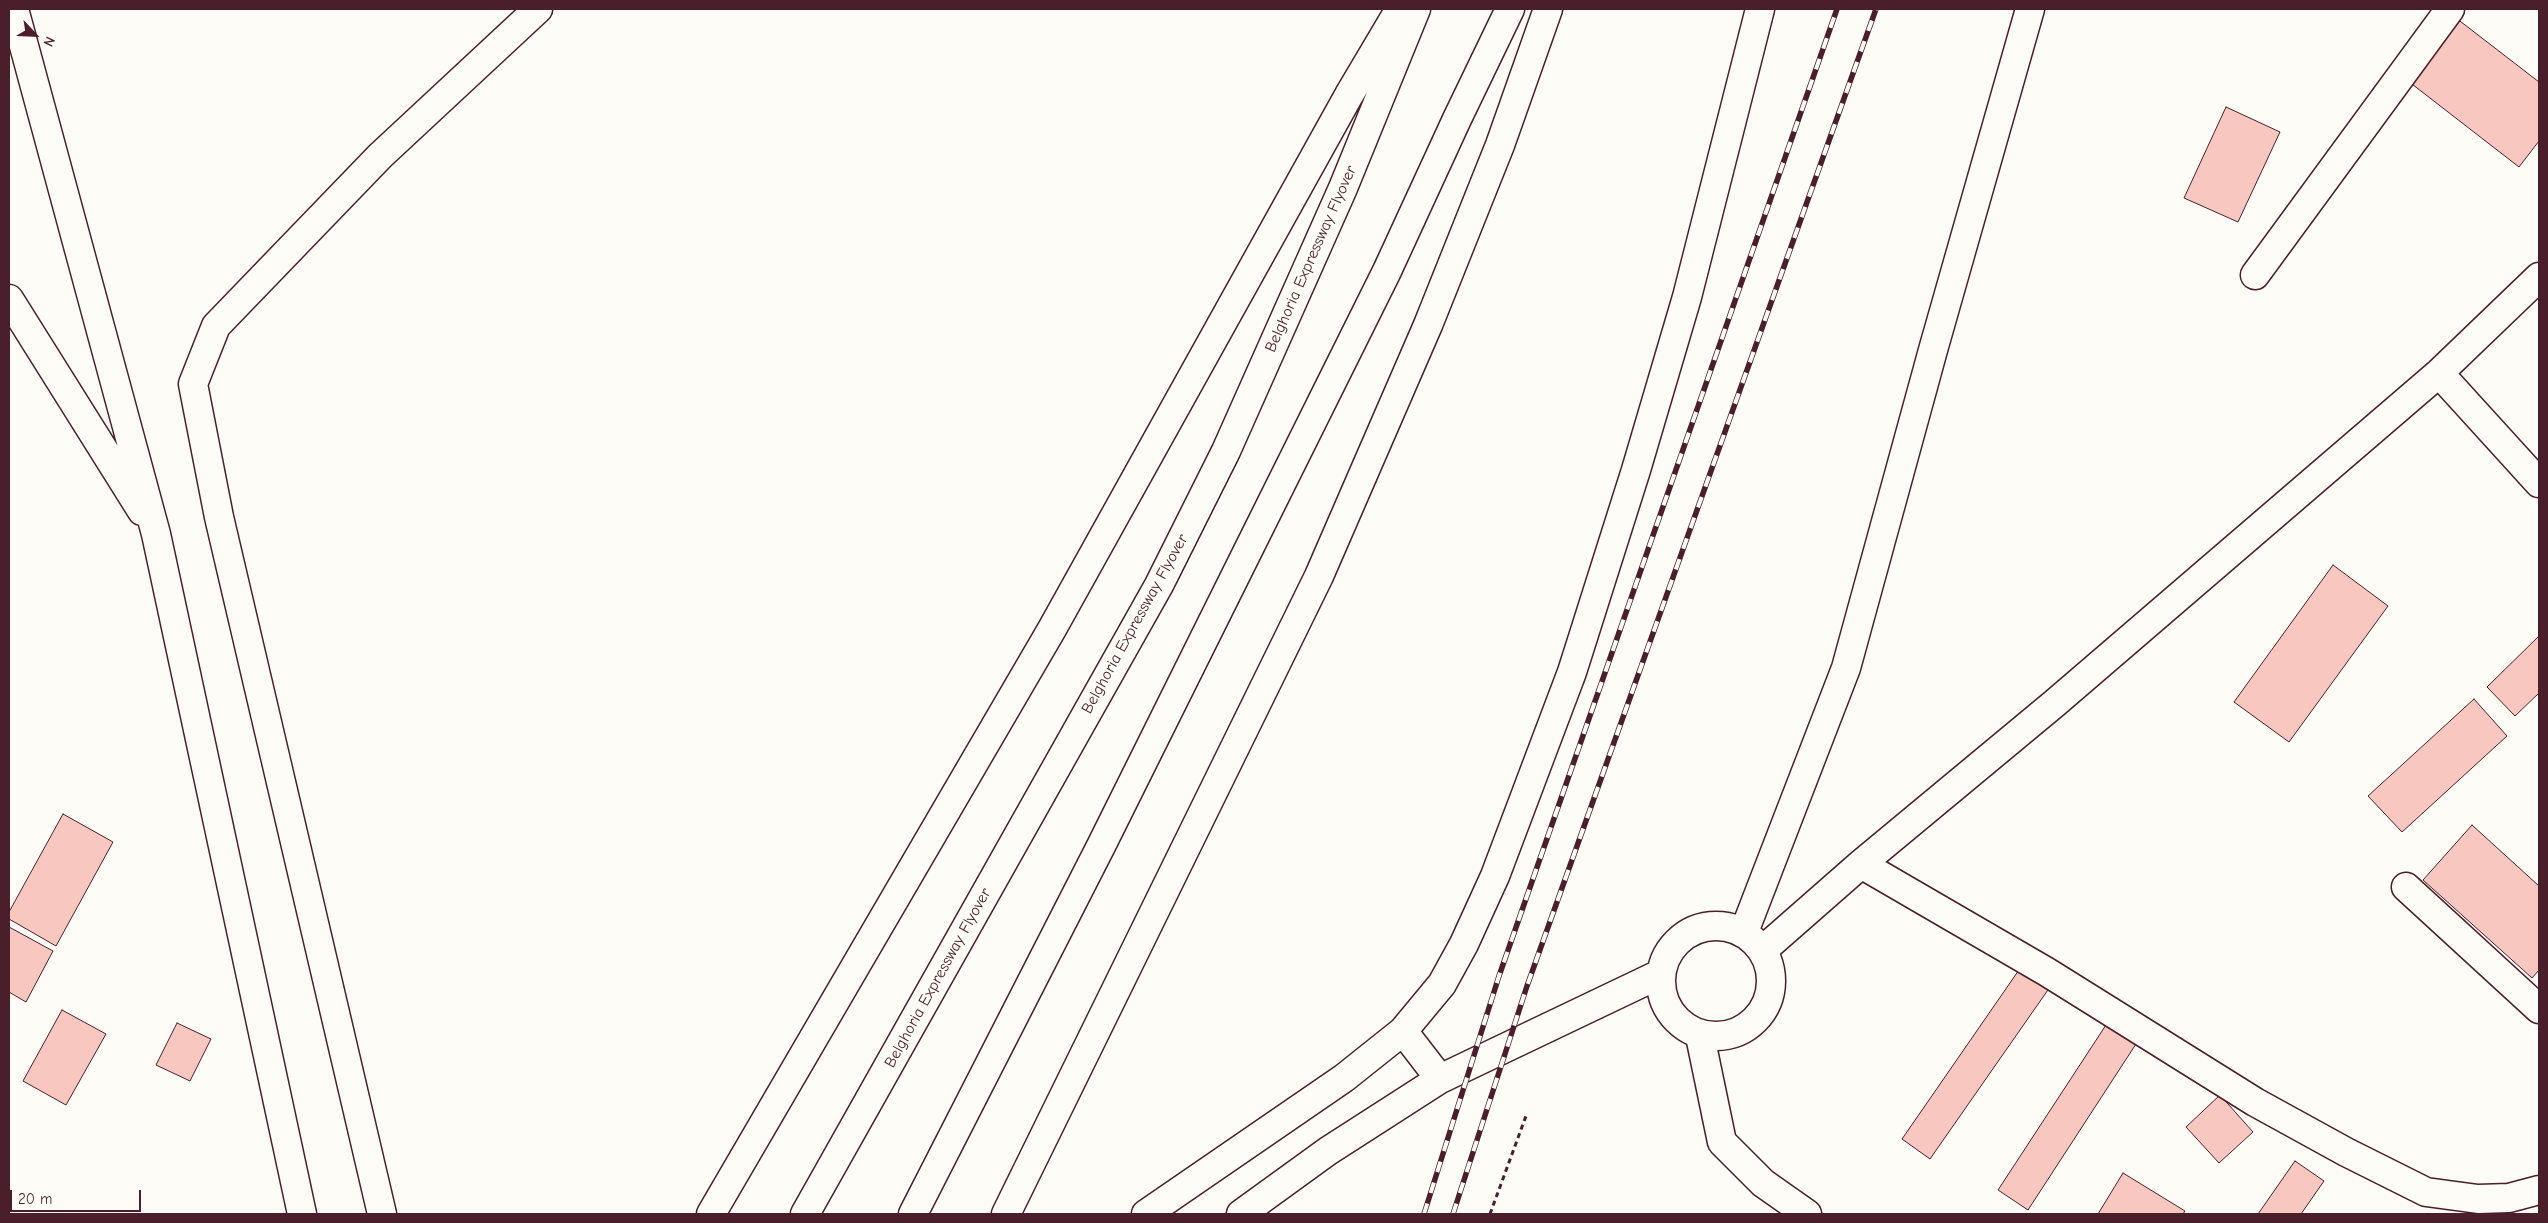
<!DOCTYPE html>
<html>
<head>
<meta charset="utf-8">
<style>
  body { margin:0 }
  #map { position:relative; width:2548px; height:1223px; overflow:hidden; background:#fdfcf7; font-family:"Comic Neue",sans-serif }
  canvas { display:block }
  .frame { position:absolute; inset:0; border:10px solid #4a1f2b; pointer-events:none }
  .north { position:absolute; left:10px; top:10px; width:50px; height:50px; -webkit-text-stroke:4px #fdfcf7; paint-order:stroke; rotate:115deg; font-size:14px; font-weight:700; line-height:20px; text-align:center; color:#4a1f2b }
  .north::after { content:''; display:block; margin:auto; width:18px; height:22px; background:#4a1f2b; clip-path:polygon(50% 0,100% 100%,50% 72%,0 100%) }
  .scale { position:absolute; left:10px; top:1190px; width:131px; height:22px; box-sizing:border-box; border:2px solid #4a1f2b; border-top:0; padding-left:6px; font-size:15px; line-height:18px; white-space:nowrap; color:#4a1f2b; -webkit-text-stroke:4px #fdfcf7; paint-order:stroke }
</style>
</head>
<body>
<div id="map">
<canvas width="2548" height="1223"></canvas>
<div class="frame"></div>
<div class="north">N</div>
<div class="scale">20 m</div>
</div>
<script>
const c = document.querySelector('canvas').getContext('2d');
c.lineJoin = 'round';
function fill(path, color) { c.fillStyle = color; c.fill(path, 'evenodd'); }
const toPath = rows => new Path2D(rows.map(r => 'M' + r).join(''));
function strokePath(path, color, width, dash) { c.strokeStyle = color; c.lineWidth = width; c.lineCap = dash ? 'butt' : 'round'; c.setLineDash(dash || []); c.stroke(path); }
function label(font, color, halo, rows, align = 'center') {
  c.font = font + ' "Comic Neue",sans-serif'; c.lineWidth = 4; c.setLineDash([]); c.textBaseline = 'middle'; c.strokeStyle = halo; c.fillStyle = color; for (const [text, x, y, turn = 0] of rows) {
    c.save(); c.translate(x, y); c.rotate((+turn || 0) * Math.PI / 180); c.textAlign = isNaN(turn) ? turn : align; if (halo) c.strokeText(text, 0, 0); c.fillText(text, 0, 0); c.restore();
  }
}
const building = toPath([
  [2456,18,2539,82,2539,141,2519,167,2408,81,2456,18],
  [2226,107,2280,132,2238,222,2184,198,2226,107],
  [2333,565,2388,606,2289,742,2234,702,2333,565],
  [2539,636,2539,693,2515,716,2487,687,2539,636],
  [2474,699,2507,736,2402,832,2368,796,2474,699],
  [63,814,113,842,56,946,9,919,9,912,63,814],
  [2472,825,2539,886,2539,970,2532,978,2423,880,2472,825],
  [9,927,53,951,26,1002,9,992,9,927],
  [2021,967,2050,987,1930,1159,1902,1139,2021,967],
  [62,1010,106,1034,66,1105,23,1081,62,1010],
  [177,1023,211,1039,190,1081,156,1065,177,1023],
  [2106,1025,2136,1044,2028,1210,1998,1190,2106,1025],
  [2220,1095,2253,1132,2219,1163,2186,1127,2220,1095],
  [2295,1161,2324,1181,2301,1214,2258,1214,2295,1161],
  [2123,1173,2185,1211,2183,1214,2098,1214,2123,1173]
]);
fill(building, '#f7c7c0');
strokePath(building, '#4a1f2b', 1);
const minor = toPath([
  [14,9,156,534,302,1214],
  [2255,275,2450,9],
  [9,299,142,511],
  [2439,373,2539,483],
  [1861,864,2047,972,2255,1102,2346,1152,2426,1192,2478,1199,2509,1198,2539,1190],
  [2406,887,2539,1009],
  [1763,950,1861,864,2055,703,2439,373,2539,277],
  [1700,1036,1722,1142,1763,1183,1807,1214],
  [382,1214,219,517,193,384,216,326,380,156,538,9]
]);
const major = toPath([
  '1661 981a55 55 0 1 1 110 0a55 55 0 1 1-110 0Z',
  [1744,932,1846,668,1933,350,2030,9],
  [1403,1031,1440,1079],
  [1146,1214,1344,1078,1403,1031,1442,984,1464,944,1495,876,1572,672,1636,470,1687,297,1760,9],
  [1241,1214,1328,1151,1440,1079,1660,974]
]);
const highway = toPath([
  [711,1214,1052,629,1349,95,1400,9],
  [805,1214,1159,585,1226,451,1343,188,1416,9],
  [913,1214,1101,846,1387,271,1457,119,1510,9],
  [1006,1214,1319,576,1428,325,1500,145,1548,9]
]);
strokePath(minor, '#4a1f2b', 31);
strokePath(major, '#4a1f2b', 31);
strokePath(highway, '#4a1f2b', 31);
strokePath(toPath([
  [1490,1214,1526,1116]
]), '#4a1f2b', 3, [5, 4]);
strokePath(minor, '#fdfcf7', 28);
strokePath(major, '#fdfcf7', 28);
strokePath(highway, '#fdfcf7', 28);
const rail = toPath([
  [1424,1214,1499,976,1837,9],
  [1453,1214,1527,986,1876,9]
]);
strokePath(rail, '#4a1f2b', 5.5);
strokePath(rail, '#fdfcf7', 4, [11]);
label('16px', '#4a1f2b', '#fdfcf7', [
  ["Belghoria Expressway Flyover",1311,259,-66],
  ["Belghoria Expressway Flyover",1135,624,-61],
  ["Belghoria Expressway Flyover",938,978,-61]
]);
</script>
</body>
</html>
